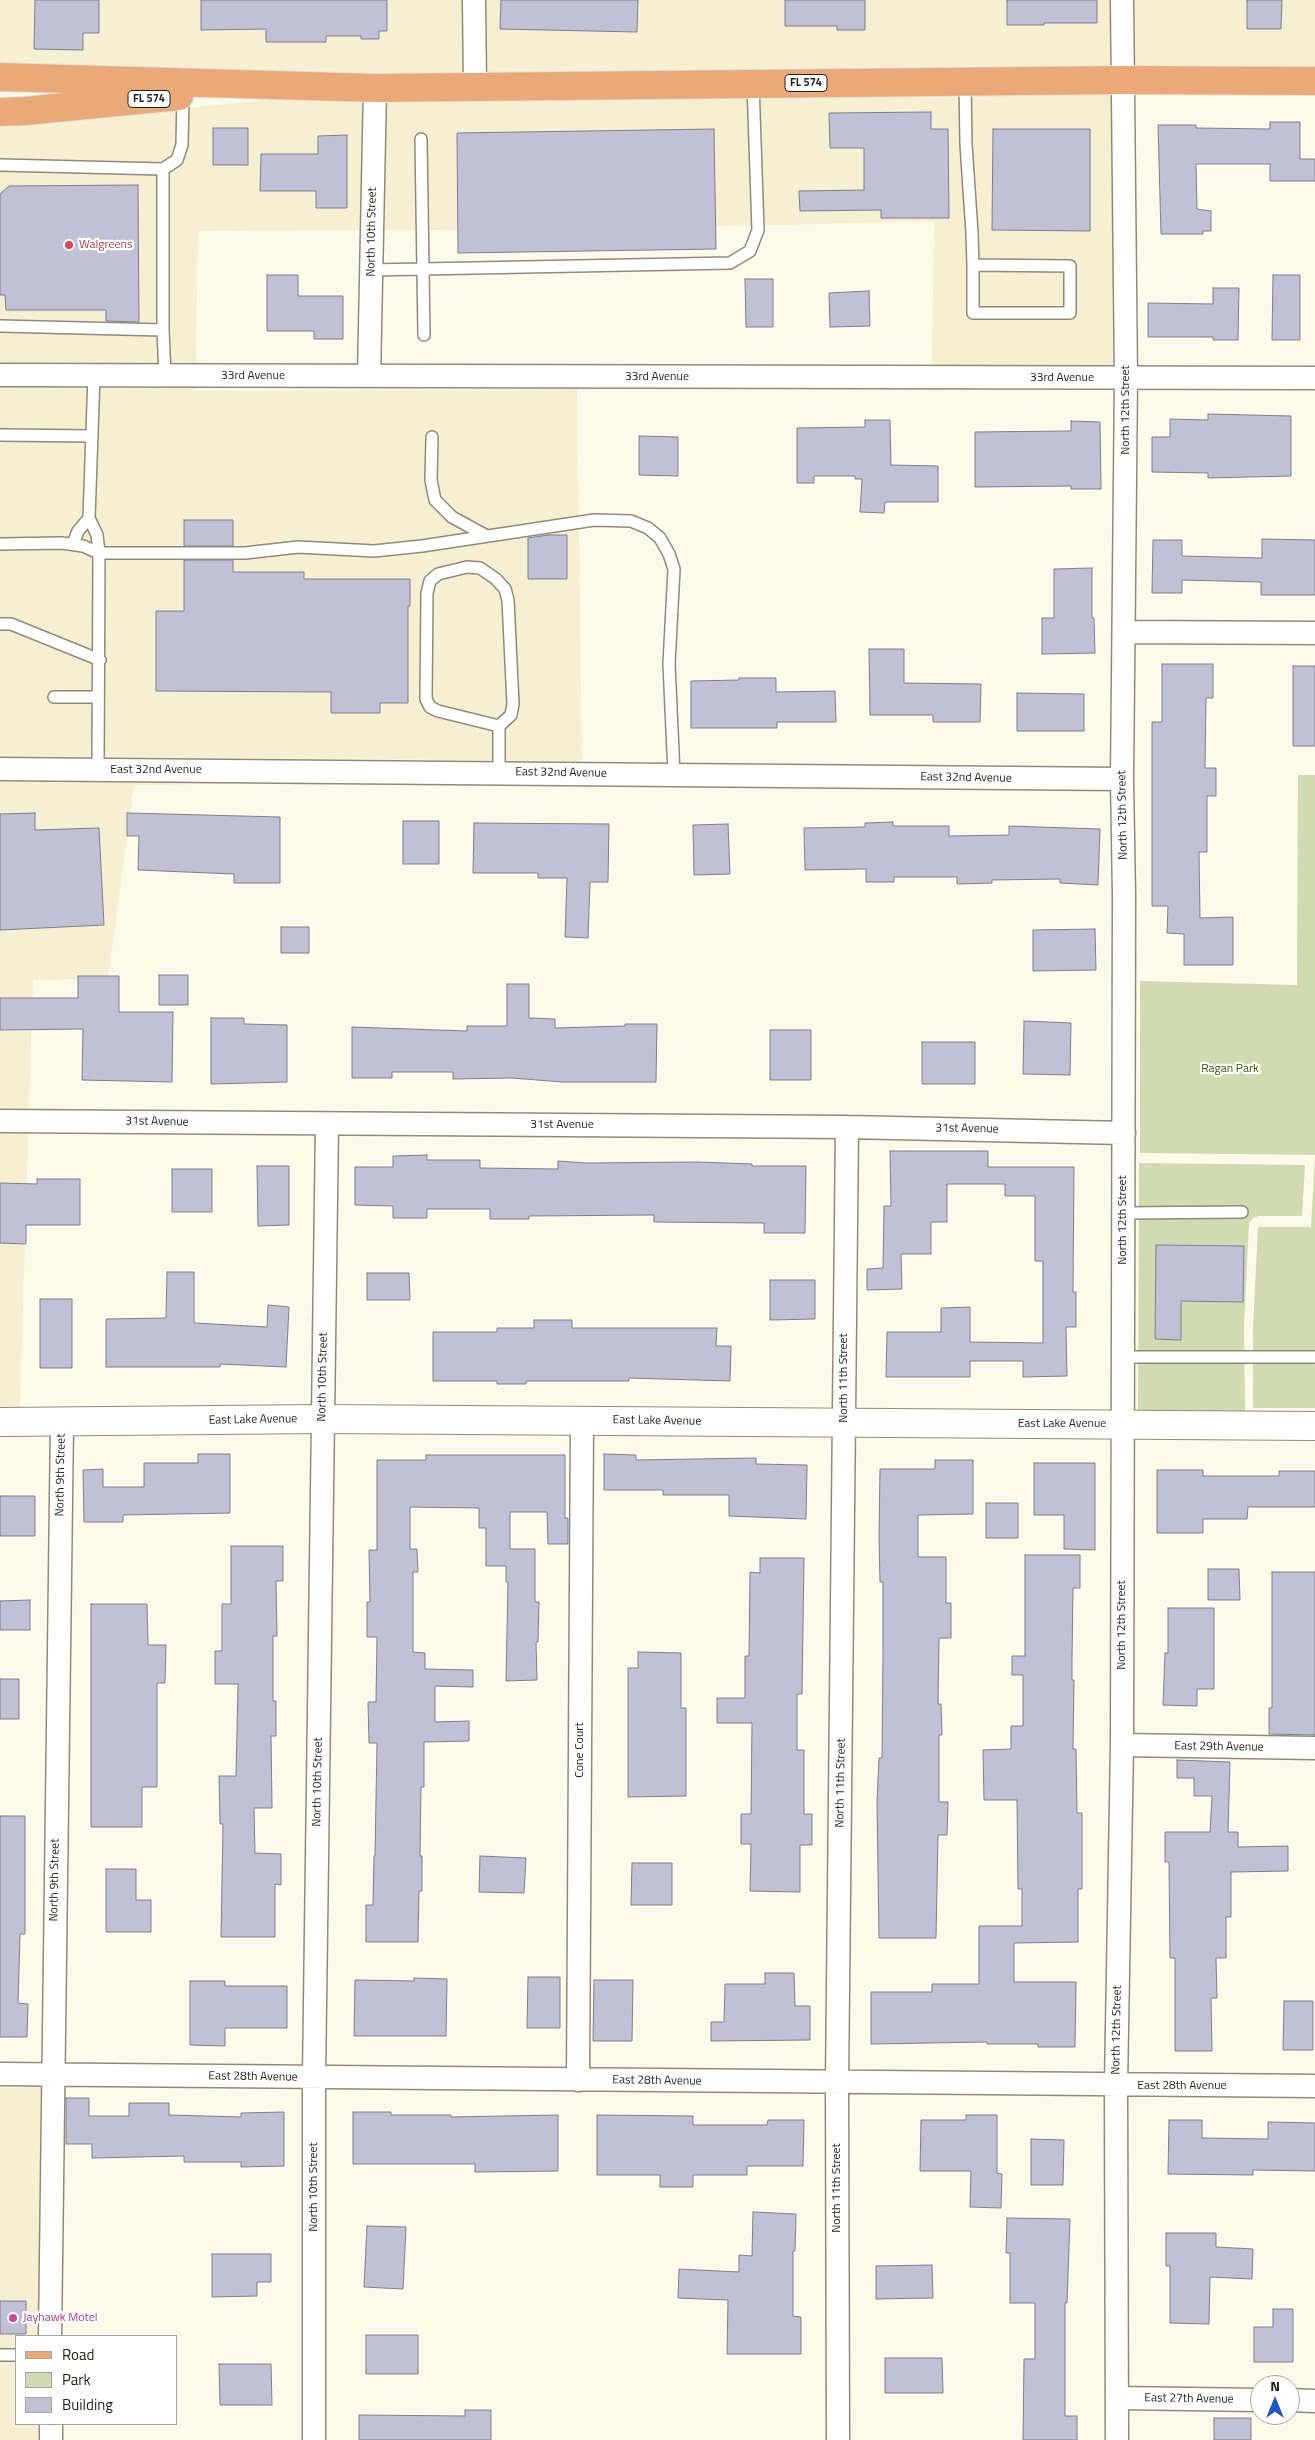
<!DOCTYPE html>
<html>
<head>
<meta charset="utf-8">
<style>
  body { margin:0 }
  #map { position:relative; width:1315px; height:2440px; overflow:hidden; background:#fefae9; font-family:"Titillium Web",sans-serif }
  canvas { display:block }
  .legend { position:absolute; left:15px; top:2335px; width:162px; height:90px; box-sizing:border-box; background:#fff; border:1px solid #a6a5a3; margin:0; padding:6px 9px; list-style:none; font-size:15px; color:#211f18 }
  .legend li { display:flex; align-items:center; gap:10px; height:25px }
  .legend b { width:25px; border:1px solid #a6a5a3 }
  .north { position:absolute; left:1250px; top:2375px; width:50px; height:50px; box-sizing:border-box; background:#fff; border:1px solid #a6a5a3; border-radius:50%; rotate:0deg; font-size:14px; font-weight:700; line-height:20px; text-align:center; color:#211f18 }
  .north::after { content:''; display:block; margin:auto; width:18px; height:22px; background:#1e57c3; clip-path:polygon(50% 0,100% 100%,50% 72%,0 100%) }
</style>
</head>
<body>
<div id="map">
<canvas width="1315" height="2440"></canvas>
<ul class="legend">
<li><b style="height:6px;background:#eba978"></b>Road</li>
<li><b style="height:14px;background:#d1dab1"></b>Park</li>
<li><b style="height:14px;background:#c0c1d5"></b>Building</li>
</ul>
<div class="north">N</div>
</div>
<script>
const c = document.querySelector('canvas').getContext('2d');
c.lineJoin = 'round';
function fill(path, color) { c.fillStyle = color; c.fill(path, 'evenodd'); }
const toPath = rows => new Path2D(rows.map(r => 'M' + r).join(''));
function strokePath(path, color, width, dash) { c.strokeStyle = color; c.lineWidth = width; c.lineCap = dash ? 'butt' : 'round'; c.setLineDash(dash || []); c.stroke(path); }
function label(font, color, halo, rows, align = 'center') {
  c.font = font + ' "Titillium Web",sans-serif'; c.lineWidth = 4.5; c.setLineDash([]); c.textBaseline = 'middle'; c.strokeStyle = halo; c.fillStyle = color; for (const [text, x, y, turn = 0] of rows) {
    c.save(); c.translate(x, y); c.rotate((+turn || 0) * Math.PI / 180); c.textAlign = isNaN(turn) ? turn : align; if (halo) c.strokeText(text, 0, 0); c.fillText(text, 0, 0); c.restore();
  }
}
fill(toPath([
  [0,0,463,0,464,74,375,76,308,71,0,65],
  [486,0,1111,0,1111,67,487,73],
  [1134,0,1315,0,1315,68,1133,67],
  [1111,93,1115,365,932,365,934,221,618,229,383,230,386,101],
  [298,97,363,101,361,230,198,231,196,363,0,363,0,124,25,124],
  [0,388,195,388,195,391,577,389,582,761,0,756],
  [0,782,283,783,134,785,108,979,33,980,29,1109,0,1108],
  [0,1134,28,1134,20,1410,0,1409],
  [41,2087,38,2336,16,2336,16,2424,38,2424,38,2440,0,2440,0,2088]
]), '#f7efd2');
fill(toPath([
  [1298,775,1315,775,1315,1408,1253,1408,1253,1327,1258,1227,1311,1227,1315,1155,1140,1153,1140,981,1297,985],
  [1139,1163,1305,1165,1302,1216,1258,1216,1253,1218,1249,1223,1244,1327,1245,1413,1138,1412]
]), '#d1dab1');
const building = toPath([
  [35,0,99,0,99,33,83,33,83,50,34,49,35,0],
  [201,0,387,0,387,31,379,31,379,39,361,39,361,36,326,36,326,42,266,42,266,29,201,30,201,0],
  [501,0,638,0,637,32,500,29,501,0],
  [785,0,865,0,865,30,837,30,837,26,785,26,785,0],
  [1007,0,1097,0,1097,23,1044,23,1044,25,1007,25,1007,0],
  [1247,0,1282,0,1281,29,1247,29,1247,0],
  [931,112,931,129,948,129,949,218,881,218,881,210,800,211,799,191,864,190,864,148,830,148,829,113,931,112],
  [1270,122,1300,122,1300,159,1315,159,1315,181,1270,181,1270,164,1196,164,1197,209,1211,211,1211,231,1203,231,1203,234,1161,234,1158,125,1196,125,1196,128,1270,129,1270,122],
  [213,128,248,128,248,165,213,165,213,128],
  [714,129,716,249,458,253,457,133,714,129],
  [993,129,1090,129,1090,231,992,230,993,129],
  [347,135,347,208,316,208,316,191,260,191,261,154,318,154,318,136,347,135],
  [138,185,139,322,106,321,106,310,6,310,5,295,0,295,0,194,9,186,138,185],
  [267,275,298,275,298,296,343,296,343,339,314,339,314,331,267,331,267,275],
  [1273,275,1300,275,1300,340,1272,340,1273,275],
  [745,279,773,279,773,327,746,327,745,279],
  [1213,288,1239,288,1238,340,1213,340,1213,337,1148,337,1148,303,1213,304,1213,288],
  [869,291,870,326,830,327,829,293,869,291],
  [1208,414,1291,416,1291,476,1208,478,1208,473,1152,472,1152,437,1170,437,1170,419,1208,420,1208,414],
  [865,420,890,420,891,465,938,466,938,502,885,502,884,513,860,512,862,479,855,479,855,476,814,476,814,483,797,483,797,428,865,427,865,420],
  [1071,421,1100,422,1101,489,1071,489,1071,486,975,487,975,432,1071,431,1071,421],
  [639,436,678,437,678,476,639,475,639,436],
  [184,520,233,520,233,546,184,546,184,520],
  [548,535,567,535,567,579,528,579,528,538,548,535],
  [1262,539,1315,540,1315,595,1261,595,1261,582,1182,580,1182,593,1152,593,1153,540,1182,540,1182,556,1262,558,1262,539],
  [184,560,233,560,233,572,304,572,304,579,410,579,410,606,408,606,408,703,380,703,380,713,331,713,331,692,156,691,156,611,184,611,184,560],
  [1092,568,1092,618,1094,618,1095,653,1042,654,1042,618,1054,618,1054,569,1092,568],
  [869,649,904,649,904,683,981,684,980,722,933,722,933,715,870,715,869,649],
  [1162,664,1213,664,1213,698,1206,698,1205,768,1216,768,1216,796,1207,796,1207,852,1199,852,1200,918,1233,917,1233,965,1184,965,1184,934,1167,933,1168,906,1152,906,1152,722,1162,722,1162,664],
  [1293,666,1315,666,1315,746,1293,746,1293,666],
  [739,678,776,678,776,692,835,691,836,722,777,722,777,728,691,728,691,681,739,680,739,678],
  [1017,693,1084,694,1084,731,1017,731,1017,693],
  [35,813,35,830,99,828,104,925,0,930,0,814,35,813],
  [127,813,280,817,280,883,234,883,234,874,138,870,139,836,127,836,127,813],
  [403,821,439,821,439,864,403,864,403,821],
  [893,822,893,826,949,826,949,836,1009,835,1009,826,1100,829,1098,885,1060,883,1060,879,992,880,992,883,957,884,957,877,894,877,894,882,866,882,866,869,805,870,804,828,865,827,865,823,893,822],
  [474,823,609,824,608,882,590,882,588,938,565,937,567,878,538,878,538,873,473,873,474,823],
  [728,824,730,874,694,875,693,825,728,824],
  [281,927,309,927,309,953,281,953,281,927],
  [1095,929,1096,970,1033,971,1033,930,1095,929],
  [159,975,188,975,188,1005,159,1005,159,975],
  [78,976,119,976,119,1012,173,1012,172,1082,82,1080,83,1029,0,1030,0,998,78,998,78,976],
  [507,984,529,984,529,1018,555,1019,555,1028,625,1026,625,1024,657,1024,656,1082,562,1082,512,1078,453,1079,453,1072,392,1072,392,1078,352,1078,352,1027,467,1031,467,1026,507,1026,507,984],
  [211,1018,244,1018,244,1024,287,1025,287,1082,211,1084,211,1018],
  [1024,1021,1071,1023,1070,1075,1023,1074,1024,1021],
  [770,1030,811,1030,811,1080,770,1080,770,1030],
  [922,1042,975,1042,975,1084,922,1084,922,1042],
  [890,1151,988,1151,988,1167,1074,1167,1073,1292,1076,1292,1076,1327,1066,1327,1067,1376,1023,1377,1023,1361,970,1361,970,1377,886,1377,887,1332,941,1332,941,1308,970,1307,970,1342,1043,1343,1043,1261,1035,1261,1035,1196,1005,1196,1005,1184,947,1184,947,1222,931,1222,931,1254,901,1254,902,1289,867,1290,867,1269,883,1268,884,1206,891,1206,890,1151],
  [427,1155,427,1160,480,1160,480,1168,558,1169,558,1161,586,1163,697,1162,752,1164,752,1166,806,1166,805,1233,764,1233,764,1223,654,1222,654,1215,529,1216,529,1219,490,1219,490,1209,427,1209,427,1218,393,1218,393,1206,355,1205,355,1167,393,1167,393,1156,427,1155],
  [257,1166,289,1166,289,1225,258,1226,257,1166],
  [172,1169,212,1169,212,1212,172,1212,172,1169],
  [37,1179,80,1179,80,1225,26,1225,26,1244,0,1243,0,1183,37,1184,37,1179],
  [1156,1245,1244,1246,1243,1302,1181,1301,1181,1340,1155,1339,1156,1245],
  [167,1272,194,1272,194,1323,267,1327,268,1305,289,1307,286,1367,220,1364,220,1367,106,1367,106,1319,166,1318,167,1272],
  [367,1273,409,1273,410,1300,367,1300,367,1273],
  [770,1280,815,1280,815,1319,770,1320,770,1280],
  [40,1299,72,1299,72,1368,40,1368,40,1299],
  [534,1320,572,1320,572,1328,717,1328,716,1346,731,1346,730,1381,629,1378,629,1381,526,1381,526,1384,497,1384,497,1381,433,1381,433,1332,497,1332,497,1328,534,1328,534,1320],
  [198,1454,230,1454,230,1513,123,1515,123,1522,84,1522,83,1470,103,1469,103,1487,144,1487,144,1463,198,1463,198,1454],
  [604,1454,636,1455,636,1460,756,1458,756,1464,807,1465,806,1519,729,1516,729,1495,663,1495,663,1490,604,1490,604,1454],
  [426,1455,565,1455,565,1518,568,1518,568,1544,548,1544,547,1512,510,1512,510,1549,535,1549,535,1602,539,1602,538,1642,536,1642,537,1680,506,1681,508,1582,506,1582,506,1566,486,1566,486,1528,479,1528,479,1508,410,1507,410,1549,417,1549,418,1572,413,1572,413,1652,425,1653,425,1669,473,1670,473,1687,435,1686,435,1722,469,1721,469,1741,424,1742,424,1787,421,1787,420,1856,422,1856,422,1891,419,1891,418,1942,366,1942,366,1905,373,1905,374,1856,375,1856,377,1743,369,1743,368,1702,376,1702,377,1637,367,1637,367,1602,370,1602,369,1550,377,1550,377,1460,426,1460,426,1455],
  [935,1460,973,1460,973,1514,918,1515,918,1557,946,1557,946,1603,951,1603,951,1638,939,1638,938,1704,941,1704,942,1735,939,1735,939,1802,948,1802,947,1835,938,1835,936,1938,879,1938,877,1802,879,1758,882,1758,883,1652,883,1582,880,1582,879,1538,880,1469,935,1469,935,1460],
  [1034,1463,1095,1463,1095,1550,1064,1549,1064,1515,1034,1515,1034,1463],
  [1157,1470,1203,1470,1203,1476,1279,1476,1279,1471,1315,1471,1315,1507,1248,1507,1247,1519,1203,1519,1203,1533,1157,1533,1157,1470],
  [0,1496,35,1496,35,1536,0,1536,0,1496],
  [986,1503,1018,1503,1018,1538,986,1538,986,1503],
  [231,1546,283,1546,283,1581,276,1581,277,1636,273,1636,273,1701,276,1701,276,1736,271,1736,272,1808,254,1808,255,1853,281,1854,281,1885,275,1884,275,1937,221,1937,223,1824,220,1824,219,1776,236,1776,238,1684,215,1684,215,1651,222,1651,222,1604,231,1604,231,1546],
  [1025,1555,1080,1555,1080,1588,1073,1588,1072,1659,1072,1680,1074,1680,1073,1749,1076,1749,1077,1813,1082,1813,1082,1889,1078,1889,1078,1942,1014,1943,1014,1982,1076,1982,1075,2047,1038,2047,1038,2044,987,2044,987,2042,871,2044,871,1992,932,1992,932,1984,979,1984,979,1926,1022,1926,1022,1889,1018,1889,1017,1800,984,1800,983,1750,1011,1749,1011,1726,1023,1726,1023,1675,1012,1675,1012,1656,1025,1656,1025,1555],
  [760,1558,804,1558,802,1694,797,1694,797,1750,804,1750,804,1814,812,1814,812,1845,800,1845,800,1892,750,1891,751,1844,741,1844,741,1814,751,1814,752,1723,717,1723,717,1698,745,1698,745,1656,749,1656,750,1572,760,1573,760,1558],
  [1208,1569,1239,1569,1240,1600,1208,1600,1208,1569],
  [1272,1572,1315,1572,1315,1735,1269,1734,1269,1708,1272,1708,1272,1572],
  [30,1600,30,1630,0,1630,0,1601,30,1600],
  [91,1604,147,1604,148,1645,166,1645,165,1683,157,1683,157,1787,142,1787,142,1827,91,1827,91,1604],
  [1168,1608,1214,1608,1214,1689,1197,1689,1197,1706,1163,1705,1165,1653,1168,1653,1168,1608],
  [638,1652,681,1653,681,1708,686,1708,686,1796,628,1797,628,1668,638,1668,638,1652],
  [0,1679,19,1679,19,1719,0,1719,0,1679],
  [1177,1760,1230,1762,1228,1832,1238,1832,1238,1847,1288,1846,1288,1871,1231,1872,1231,1917,1226,1917,1226,1958,1216,1958,1217,1998,1211,1998,1212,2051,1175,2051,1175,1958,1170,1958,1169,1862,1165,1862,1165,1832,1210,1832,1212,1796,1194,1796,1194,1778,1177,1778,1177,1760],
  [0,1816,25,1816,25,1934,20,1934,18,2003,28,2004,27,2037,0,2037,0,1816],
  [480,1856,526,1858,524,1893,479,1892,480,1856],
  [632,1863,672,1863,672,1905,631,1905,632,1863],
  [106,1869,136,1869,136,1900,151,1900,151,1932,106,1932,106,1869],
  [765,1973,794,1973,795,2006,810,2006,810,2040,711,2041,711,2022,724,2022,725,1984,765,1984,765,1973],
  [528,1977,560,1977,560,2028,527,2028,528,1977],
  [414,1978,447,1979,446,2036,354,2036,355,1980,414,1981,414,1978],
  [594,1980,633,1980,632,2041,593,2041,594,1980],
  [190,1981,225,1981,225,1986,287,1986,287,2028,225,2028,225,2046,190,2045,190,1981],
  [1284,2001,1313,2001,1313,2050,1283,2050,1284,2001],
  [66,2098,89,2098,89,2116,129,2116,129,2103,169,2103,169,2115,241,2117,241,2113,284,2112,284,2166,241,2167,241,2162,184,2162,184,2156,92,2158,92,2144,66,2144,66,2098],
  [353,2112,391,2112,391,2115,451,2115,451,2117,558,2115,558,2171,475,2172,475,2164,353,2164,353,2112],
  [597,2115,693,2116,693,2125,767,2125,768,2120,804,2120,803,2166,747,2166,747,2175,693,2175,693,2187,660,2187,660,2175,597,2175,597,2115],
  [966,2115,997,2115,997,2173,1002,2174,1001,2208,970,2207,971,2171,920,2171,921,2120,966,2120,966,2115],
  [1169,2120,1202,2120,1202,2138,1268,2139,1268,2122,1315,2123,1315,2171,1253,2170,1253,2175,1168,2174,1169,2120],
  [1031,2139,1064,2140,1063,2185,1031,2185,1031,2139],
  [753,2212,796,2214,795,2251,793,2251,793,2316,801,2317,801,2354,727,2354,728,2300,678,2298,679,2269,739,2272,739,2255,752,2256,753,2212],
  [1007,2218,1070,2219,1067,2303,1065,2303,1065,2416,1077,2416,1077,2440,1023,2440,1024,2359,1035,2359,1035,2303,1010,2303,1010,2253,1006,2253,1007,2218],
  [367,2226,406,2227,403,2289,364,2287,367,2226],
  [1166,2233,1216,2233,1216,2247,1253,2249,1252,2279,1210,2277,1209,2324,1170,2323,1170,2266,1166,2266,1166,2233],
  [212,2254,271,2254,271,2282,257,2282,257,2296,212,2297,212,2254],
  [932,2265,933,2298,876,2299,876,2266,932,2265],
  [0,2301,26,2301,26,2334,0,2334,0,2301],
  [1273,2309,1293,2309,1293,2362,1254,2362,1254,2327,1273,2327,1273,2309],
  [366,2335,418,2335,418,2374,366,2374,366,2335],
  [885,2358,942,2358,943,2393,885,2393,885,2358],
  [219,2364,271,2364,272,2405,220,2405,219,2364],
  [465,2410,491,2410,491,2440,359,2440,359,2415,465,2416,465,2410],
  [1214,2418,1251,2418,1251,2440,1214,2440,1214,2418]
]);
fill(building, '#c0c1d5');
strokePath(building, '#7e7e91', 1);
const lane = toPath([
  [965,81,966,144,972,233,973,265,973,313,1070,313,1070,266,973,265],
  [421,139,424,335],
  [0,165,163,169,163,330],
  [163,169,177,160,182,145,183,96],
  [371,270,730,263,750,251,758,230,753,84],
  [0,326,163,330,165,375],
  [94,375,89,518,97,535,99,553,98,770],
  [0,435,92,436],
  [432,437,431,480,435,500,452,517,485,535],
  [0,544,62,543,83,546,99,553,245,553,298,547,374,551,422,546,594,520,631,521,648,528,660,538,669,554,674,569,669,664,674,774],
  [73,544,78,531,89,518],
  [0,624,11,624,100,660],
  [54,697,98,697],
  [499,772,499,726,511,715,513,704,508,600,505,589,496,579,480,568,467,567,438,574,430,581,427,593,426,699,430,707,438,711,499,726],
  [1123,1213,1242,1212],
  [1122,1357,1315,1357],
  [0,2355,16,2355]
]);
const street = toPath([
  [474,0,475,86],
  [0,375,1315,378],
  [369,376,375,88],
  [1125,632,1315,633],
  [0,769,1122,779],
  [0,1121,847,1127,1124,1133],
  [1122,1745,1315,1748],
  [0,2074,1315,2086],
  [578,2080,582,1420],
  [50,2336,62,1423],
  [1118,2398,1260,2400],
  [1290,2400,1315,2401],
  [51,2424,51,2440],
  [314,2440,314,2077,327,1124],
  [838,2440,837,2083,847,1127],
  [1117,2440,1116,2085,1122,1745,1124,897,1122,779,1126,378,1122,0]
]);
const secondary = toPath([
  [0,1422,322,1419,1315,1426]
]);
const primary = toPath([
  [0,77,375,88,1122,80,1315,81],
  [0,112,25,111,179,96]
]);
strokePath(lane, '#908b78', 14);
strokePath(street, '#908b78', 25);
strokePath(secondary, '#908b78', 30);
strokePath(primary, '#e0e0df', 30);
strokePath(lane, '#fff', 11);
strokePath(street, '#fff', 22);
strokePath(secondary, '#fff', 28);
strokePath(primary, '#eba978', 28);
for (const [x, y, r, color] of [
  [69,245,5,"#e0444e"],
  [13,2318,5,"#d1479c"]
]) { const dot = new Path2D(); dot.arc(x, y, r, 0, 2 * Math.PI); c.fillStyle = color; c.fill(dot); strokePath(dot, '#fff', 2); }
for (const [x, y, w] of [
  [806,83,42],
  [149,99,42]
]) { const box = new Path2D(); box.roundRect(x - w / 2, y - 8.5, w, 17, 4); c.fillStyle = '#fff'; c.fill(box); strokePath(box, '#211f18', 1); }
label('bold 11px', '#211f18', null, [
  ["FL 574",806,83],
  ["FL 574",149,99]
]);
label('12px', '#211f18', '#fff', [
  ["North 10th Street",372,232,-89],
  ["33rd Avenue",253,376],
  ["33rd Avenue",657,377],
  ["33rd Avenue",1062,378],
  ["North 12th Street",1126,410,-90],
  ["East 32nd Avenue",156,770],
  ["East 32nd Avenue",561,773,1],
  ["East 32nd Avenue",966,778,1],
  ["North 12th Street",1123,815,-91],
  ["31st Avenue",157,1122,1],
  ["31st Avenue",562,1125],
  ["31st Avenue",967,1129,1],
  ["North 12th Street",1123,1220,-90],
  ["North 10th Street",323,1377,-89],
  ["North 11th Street",844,1378,-90],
  ["East Lake Avenue",253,1420,-1],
  ["East Lake Avenue",657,1421,1],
  ["East Lake Avenue",1062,1424],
  ["North 9th Street",61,1475,-89],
  ["North 12th Street",1122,1625,-90],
  ["East 29th Avenue",1219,1747,1],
  ["Cone Court",580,1750,-90],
  ["North 10th Street",318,1782,-89],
  ["North 11th Street",841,1783,-89],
  ["North 9th Street",55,1880,-89],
  ["North 12th Street",1117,2030,-89],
  ["East 28th Avenue",253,2077,1],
  ["East 28th Avenue",657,2081,1],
  ["East 28th Avenue",1182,2086],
  ["North 10th Street",314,2187,-90],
  ["North 11th Street",837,2188,-90],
  ["East 27th Avenue",1189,2399,1]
]);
label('12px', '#be3a42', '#fff', [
  ["Walgreens",79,245]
], 'left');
label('12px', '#454e04', '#fff', [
  ["Ragan Park",1230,1069]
]);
label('12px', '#b23c85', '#fff', [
  ["Jayhawk Motel",23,2318]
], 'left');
</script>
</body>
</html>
